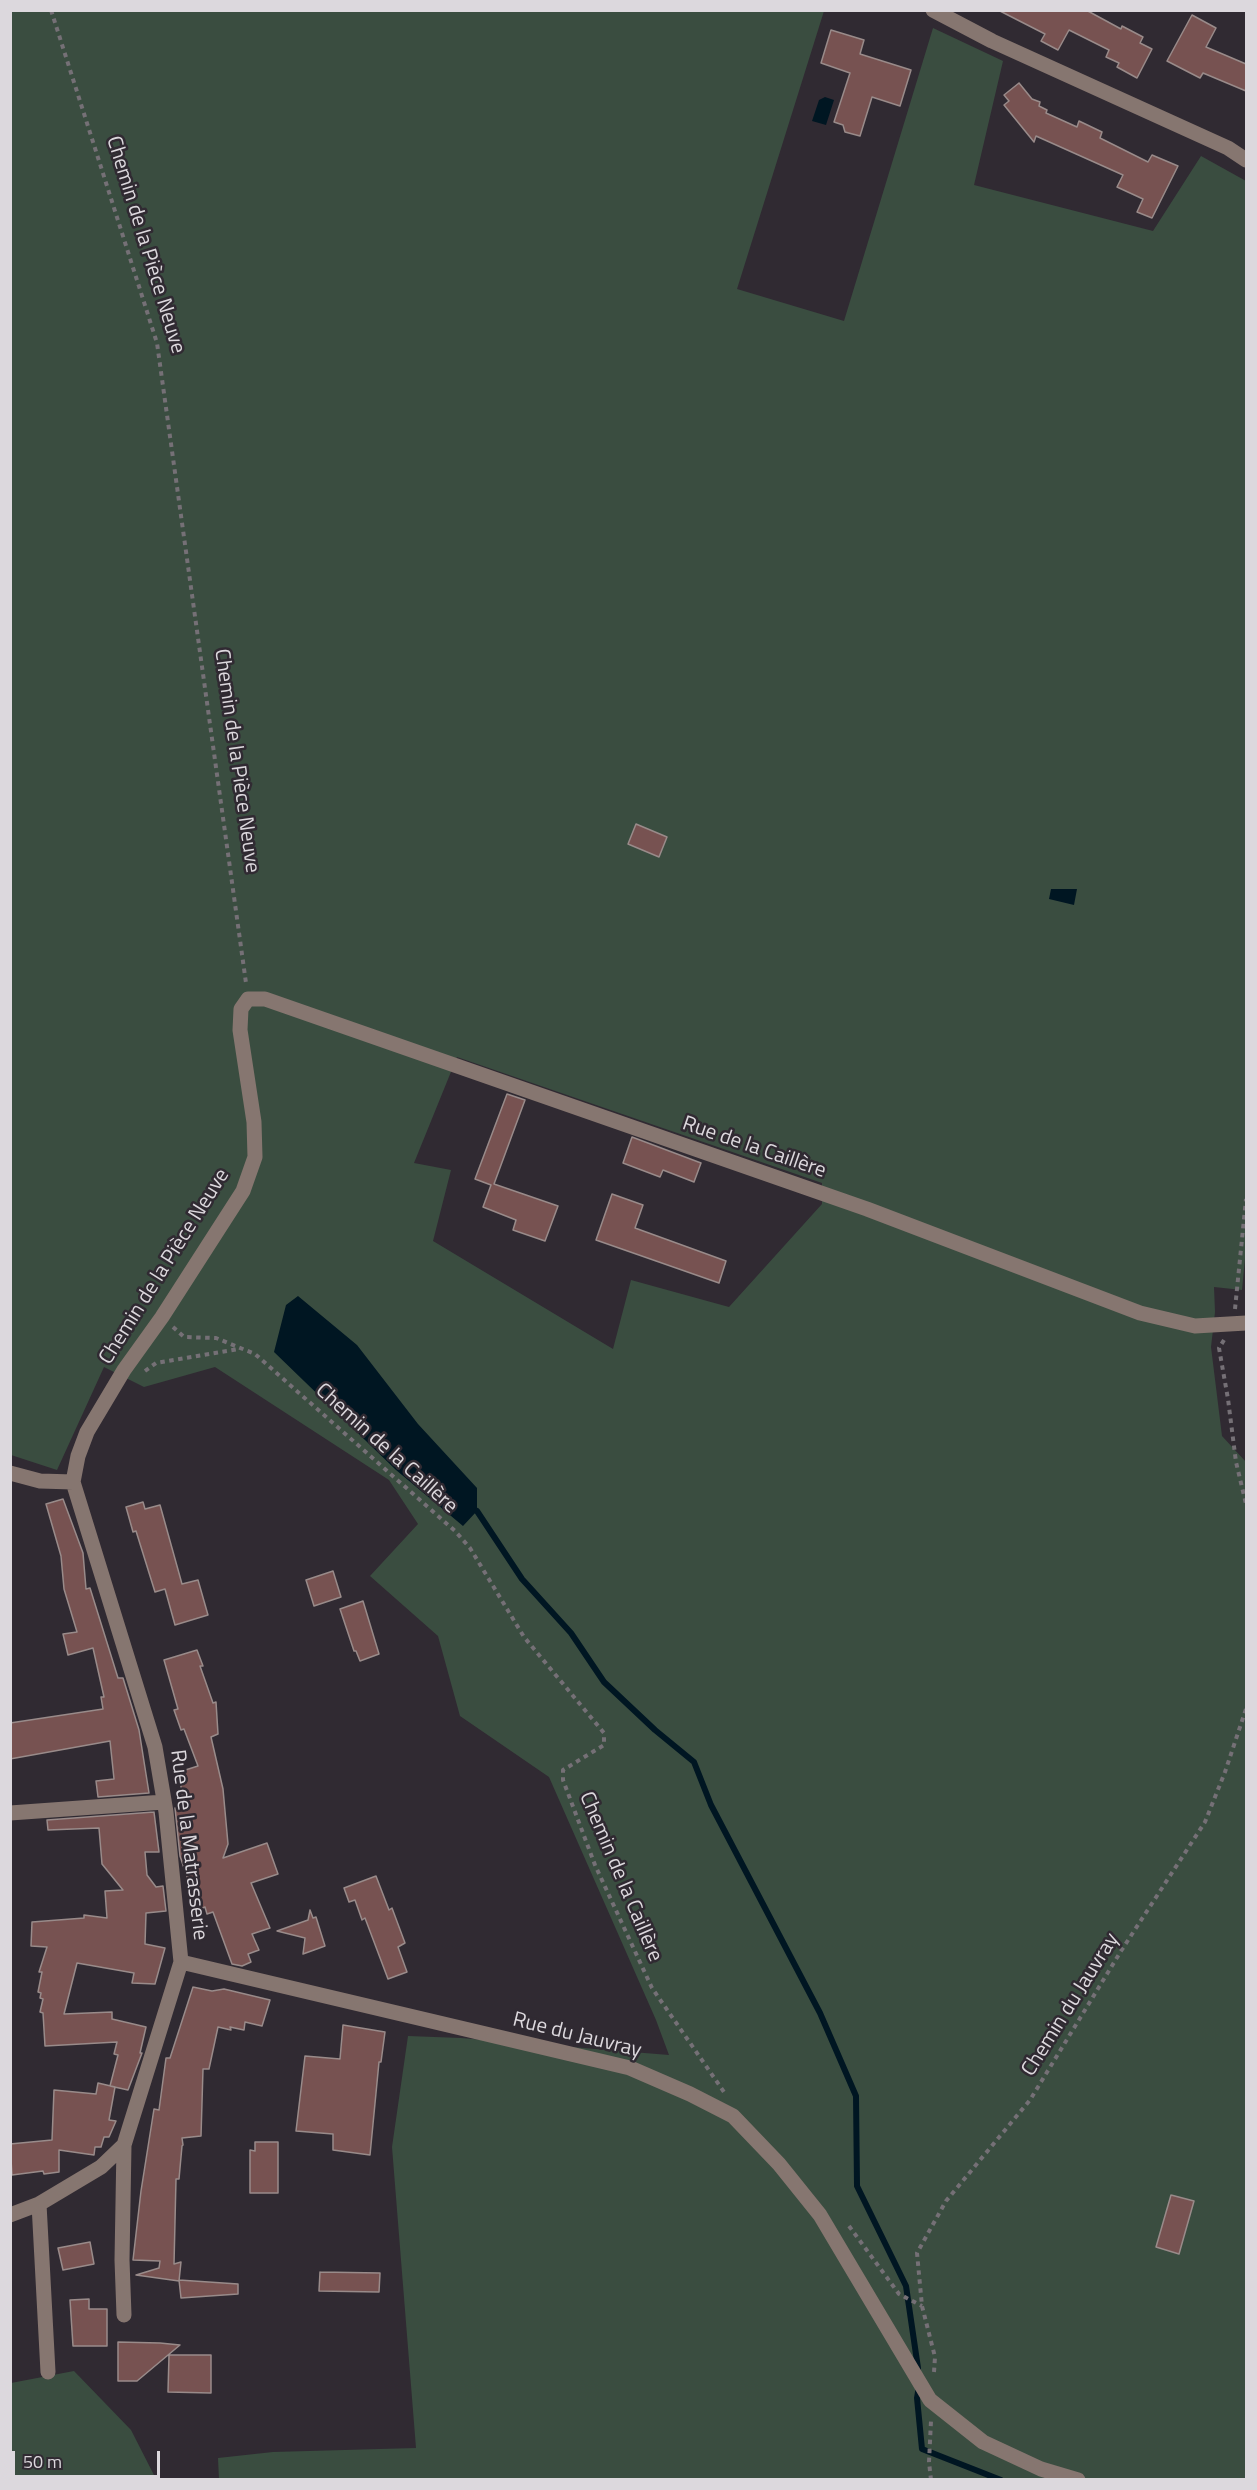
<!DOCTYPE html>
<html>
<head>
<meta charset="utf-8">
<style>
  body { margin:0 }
  #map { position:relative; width:1257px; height:2490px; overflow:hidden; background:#302a32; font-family:"Titillium Web",sans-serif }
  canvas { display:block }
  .frame { position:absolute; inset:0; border:12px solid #dcd8dd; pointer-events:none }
  .scale { position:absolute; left:12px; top:2451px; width:148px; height:27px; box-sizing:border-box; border:3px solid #dcd8dd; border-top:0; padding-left:8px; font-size:18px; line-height:21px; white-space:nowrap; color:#dcd8dd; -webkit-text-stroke:4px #302a32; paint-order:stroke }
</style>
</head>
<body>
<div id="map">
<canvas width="1257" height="2490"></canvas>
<div class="frame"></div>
<div class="scale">50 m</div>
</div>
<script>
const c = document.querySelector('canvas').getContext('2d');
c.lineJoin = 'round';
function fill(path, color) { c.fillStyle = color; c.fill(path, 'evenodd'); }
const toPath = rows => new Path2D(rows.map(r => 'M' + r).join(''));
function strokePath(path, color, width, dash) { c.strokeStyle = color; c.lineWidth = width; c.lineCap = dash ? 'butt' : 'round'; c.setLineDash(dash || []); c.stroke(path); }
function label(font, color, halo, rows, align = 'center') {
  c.font = font + ' "Titillium Web",sans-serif'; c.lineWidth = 5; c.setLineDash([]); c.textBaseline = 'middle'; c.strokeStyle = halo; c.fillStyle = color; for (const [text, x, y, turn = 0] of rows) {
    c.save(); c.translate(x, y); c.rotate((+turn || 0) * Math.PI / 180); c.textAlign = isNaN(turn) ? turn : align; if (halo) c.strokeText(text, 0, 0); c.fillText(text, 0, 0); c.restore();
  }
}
fill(toPath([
  [11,11,824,11,737,289,844,321,933,28,1003,61,974,185,1153,231,1201,156,1246,181,1246,1248,1242,1290,1214,1287,1215,1312,1211,1347,1222,1436,1246,1462,1246,2479,219,2479,218,2458,273,2452,416,2448,392,2147,408,2036,461,2038,669,2055,656,2020,549,1777,460,1716,438,1636,370,1576,418,1524,389,1480,215,1367,144,1387,104,1367,57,1470,11,1455],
  [457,1057,822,1183,822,1204,729,1307,631,1280,613,1349,433,1241,451,1170,414,1163],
  [74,2371,131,2430,156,2479,11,2480,11,2383]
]), '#3a4d40');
fill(toPath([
  [825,97,834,100,826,125,812,121,819,100],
  [1051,889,1077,889,1074,905,1049,899],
  [298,1296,357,1345,418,1424,477,1488,477,1511,463,1526,396,1470,274,1352,286,1305]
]), '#001622');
strokePath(toPath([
  [477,1511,522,1579,571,1633,604,1682,655,1730,694,1762,711,1805,820,2013,856,2096,857,2186,906,2286,918,2368],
  [919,2386,917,2398,922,2449,1001,2480]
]), '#001622', 6);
const building = toPath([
  [998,10,1086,10,1121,29,1122,26,1143,37,1140,43,1152,49,1137,78,1117,67,1119,63,1106,57,1109,50,1069,30,1058,50,1041,41,1045,34,998,10],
  [1192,15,1216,28,1206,47,1246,64,1246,91,1203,73,1200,78,1167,61,1192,15],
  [831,30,864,40,860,54,911,70,900,106,872,97,860,136,845,132,843,125,834,122,850,73,821,63,831,30],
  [1019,83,1032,99,1040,102,1039,106,1047,110,1046,113,1077,127,1079,121,1102,132,1100,138,1148,162,1152,155,1178,166,1152,218,1137,212,1143,199,1117,187,1123,175,1036,136,1034,142,1004,105,1009,101,1004,95,1019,83],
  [636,824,667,837,659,857,628,844,636,824],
  [507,1094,525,1100,494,1184,558,1206,545,1241,513,1230,516,1220,483,1207,491,1185,475,1179,507,1094],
  [632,1137,701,1163,694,1182,663,1170,660,1177,623,1163,632,1137],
  [612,1194,643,1205,635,1228,726,1261,719,1283,596,1240,612,1194],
  [63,1499,83,1553,86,1589,90,1588,118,1678,123,1678,139,1730,149,1793,98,1797,96,1781,114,1779,110,1741,10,1759,10,1723,103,1709,101,1697,104,1697,93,1648,68,1655,63,1634,77,1632,64,1589,61,1556,46,1504,63,1499],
  [143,1502,145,1509,160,1505,182,1584,198,1580,208,1615,175,1625,165,1589,155,1592,136,1531,133,1532,126,1507,143,1502],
  [333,1571,341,1597,314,1606,306,1580,333,1571],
  [363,1601,379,1654,360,1661,356,1651,354,1651,340,1609,363,1601],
  [197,1650,203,1666,200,1666,213,1703,216,1702,218,1734,211,1737,223,1789,228,1844,223,1858,267,1843,278,1874,251,1883,270,1928,252,1934,259,1950,248,1954,251,1962,242,1966,232,1964,213,1912,207,1914,205,1907,198,1910,180,1856,175,1808,184,1808,179,1772,198,1766,184,1729,181,1730,174,1710,178,1709,164,1660,197,1650],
  [154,1812,159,1852,145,1852,147,1875,156,1887,163,1886,166,1911,146,1913,145,1944,165,1948,155,1984,132,1983,134,1973,77,1963,64,2014,112,2012,112,2019,146,2027,140,2053,142,2053,128,2090,110,2086,118,2055,114,2054,117,2042,45,2046,43,2013,40,2012,43,1999,40,1998,41,1993,38,1992,42,1972,39,1972,47,1947,31,1946,32,1922,84,1918,84,1915,107,1918,105,1891,123,1890,102,1864,99,1828,48,1830,47,1820,154,1812],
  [376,1876,389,1910,392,1908,405,1943,398,1947,407,1972,388,1979,365,1918,362,1920,355,1900,349,1902,344,1888,376,1876],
  [310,1910,313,1918,316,1917,325,1946,303,1954,305,1938,277,1931,308,1920,310,1910],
  [193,1987,212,1991,224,1989,270,2000,262,2026,245,2022,244,2030,230,2027,231,2030,218,2027,209,2069,203,2069,201,2136,182,2138,183,2145,182,2146,179,2179,176,2179,174,2264,181,2262,179,2281,136,2275,159,2268,160,2261,133,2260,141,2191,154,2109,159,2110,166,2058,170,2058,193,1987],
  [343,2025,385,2032,381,2062,379,2062,370,2155,333,2150,333,2134,296,2131,305,2056,340,2059,343,2025],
  [98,2083,115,2087,109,2120,116,2121,109,2137,104,2137,101,2147,95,2147,94,2155,59,2150,59,2172,44,2174,43,2171,12,2175,10,2144,52,2140,54,2090,96,2094,98,2083],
  [255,2142,278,2142,278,2193,250,2193,250,2150,255,2151,255,2142],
  [1171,2195,1194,2201,1179,2254,1156,2247,1171,2195],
  [90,2242,94,2264,63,2270,58,2248,90,2242],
  [320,2272,380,2273,379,2292,319,2291,320,2272],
  [179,2280,238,2284,238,2294,181,2298,179,2280],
  [89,2299,89,2309,107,2309,107,2346,73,2346,70,2300,89,2299],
  [118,2342,160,2343,180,2345,137,2381,118,2381,118,2342],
  [169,2355,211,2355,211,2393,168,2392,169,2355]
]);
fill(building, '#775251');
strokePath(building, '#998b8a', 1.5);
strokePath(toPath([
  [51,10,157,343,246,983],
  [1235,1309,1246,1199],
  [173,1327,184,1337,216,1338,255,1354,455,1531,470,1548,524,1637,604,1733,604,1745,563,1770,563,1780,595,1865,652,1988,724,2092],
  [1224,1340,1219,1348,1228,1399,1236,1462,1246,1504],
  [145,1371,156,1363,239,1349],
  [849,2226,899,2294,922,2306],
  [934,2372,935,2357,922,2306,917,2253,946,2201,1030,2100,1121,1951,1205,1822,1225,1772,1246,1709],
  [931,2480,929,2462,931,2421]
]), '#757076', 4, [4.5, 4.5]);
strokePath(toPath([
  [933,10,992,41,1228,148,1246,160],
  [10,1473,40,1481,73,1482],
  [10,1813,164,1802],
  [181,1962,630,2068,690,2094,733,2116,779,2164,820,2215,930,2400,983,2442,1041,2469,1078,2480],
  [39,2204,48,2372],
  [10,2215,39,2204,101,2167,124,2145],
  [124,2315,122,2260,124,2145,181,1962,166,1812,155,1747,73,1482,78,1456,87,1432,124,1370,162,1317,243,1191,255,1157,254,1122,240,1030,241,1009,248,999,265,999,867,1209,1140,1313,1195,1326,1246,1323]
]), '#867670', 15);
label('21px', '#dcd8dd', '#302a32', [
  ["Chemin de la Pièce Neuve",145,245,73],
  ["Chemin de la Pièce Neuve",236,761,82],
  ["Rue de la Caillère",754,1148,19],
  ["Chemin de la Pièce Neuve",165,1267,-58],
  ["Chemin de la Caillère",386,1449,42],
  ["Rue de la Matrasserie",188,1845,83],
  ["Chemin de la Caillère",620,1877,67],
  ["Chemin du Jauvray",1071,2005,-58],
  ["Rue du Jauvray",577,2036,14]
]);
</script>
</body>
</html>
